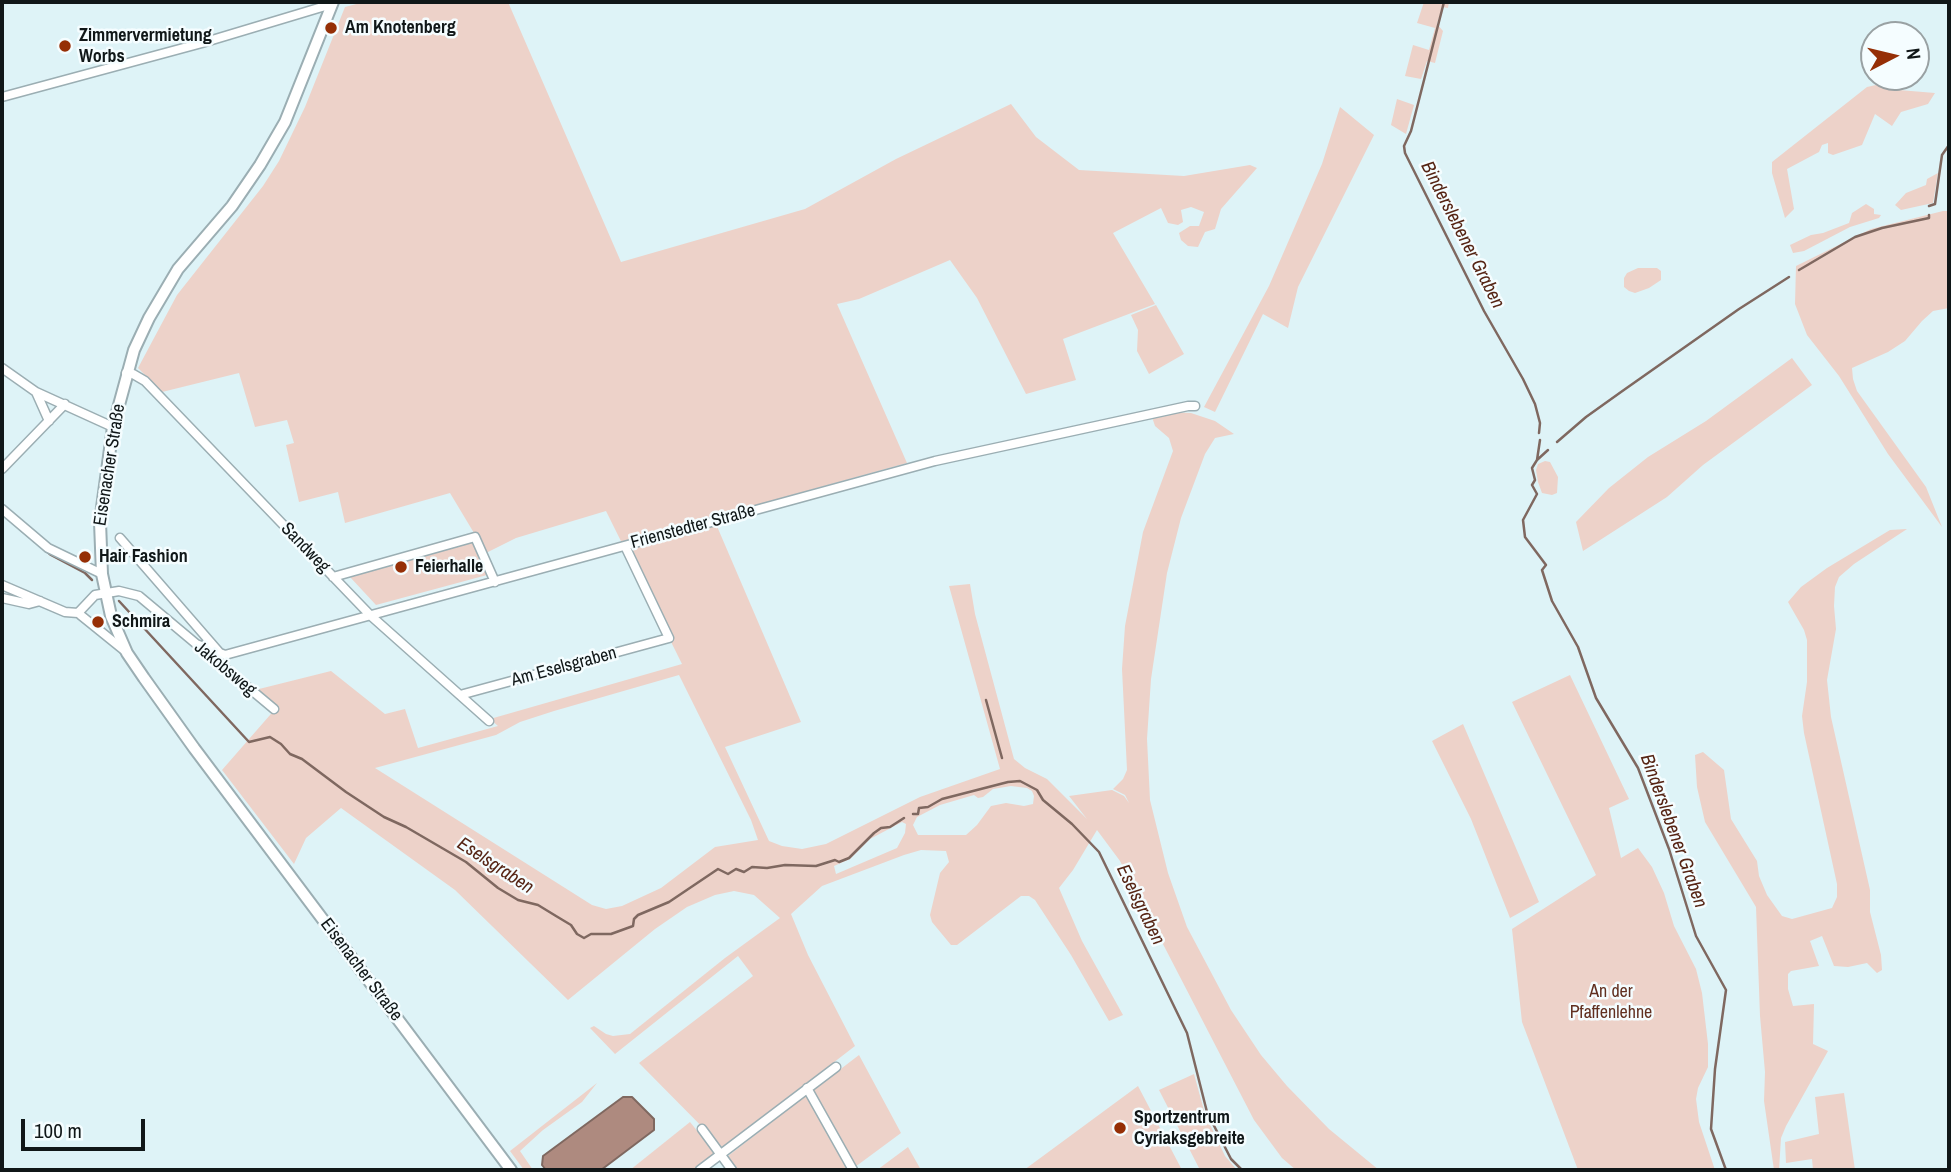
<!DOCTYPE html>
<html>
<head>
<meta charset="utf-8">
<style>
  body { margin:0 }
  #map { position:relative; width:1951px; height:1172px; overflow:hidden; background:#def3f7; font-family:"Archivo Narrow",sans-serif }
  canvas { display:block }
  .frame { position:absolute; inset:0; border:4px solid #101718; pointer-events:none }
  .north { position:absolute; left:1860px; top:21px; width:70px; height:70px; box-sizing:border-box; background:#f5fdff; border:2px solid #99a1a3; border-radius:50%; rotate:83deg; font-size:19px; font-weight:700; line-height:28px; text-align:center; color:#101718 }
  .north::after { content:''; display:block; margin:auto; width:24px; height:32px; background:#952f06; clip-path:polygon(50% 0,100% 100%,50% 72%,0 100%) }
  .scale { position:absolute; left:21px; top:1119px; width:124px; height:32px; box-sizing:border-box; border:4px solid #101718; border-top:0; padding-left:9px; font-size:21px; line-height:24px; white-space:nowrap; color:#101718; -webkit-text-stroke:5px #f5fdff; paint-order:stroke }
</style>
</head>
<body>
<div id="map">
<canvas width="1951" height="1172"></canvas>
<div class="frame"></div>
<div class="north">N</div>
<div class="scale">100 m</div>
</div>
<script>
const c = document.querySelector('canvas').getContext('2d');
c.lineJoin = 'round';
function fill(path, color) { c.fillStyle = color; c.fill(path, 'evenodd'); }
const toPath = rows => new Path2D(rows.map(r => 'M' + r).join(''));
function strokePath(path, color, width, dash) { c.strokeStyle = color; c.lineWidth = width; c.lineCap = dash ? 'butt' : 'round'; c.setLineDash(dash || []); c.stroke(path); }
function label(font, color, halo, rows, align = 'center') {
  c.font = font + ' "Archivo Narrow",sans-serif'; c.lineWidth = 5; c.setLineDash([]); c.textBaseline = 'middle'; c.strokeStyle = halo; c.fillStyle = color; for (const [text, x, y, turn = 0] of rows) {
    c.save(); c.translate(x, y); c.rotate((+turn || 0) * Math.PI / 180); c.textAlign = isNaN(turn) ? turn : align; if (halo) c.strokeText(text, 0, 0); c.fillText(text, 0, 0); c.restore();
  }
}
fill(toPath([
  [364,2,508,2,621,262,805,209,896,159,1011,104,1036,137,1079,170,1184,176,1250,165,1257,168,1221,209,1215,229,1205,232,1198,247,1188,246,1181,240,1179,233,1190,226,1199,226,1204,212,1191,207,1181,210,1183,222,1178,225,1168,223,1161,208,1113,233,1155,304,1063,339,1076,380,1026,394,977,298,950,260,859,299,837,304,907,463,713,517,801,722,725,747,769,841,782,846,802,849,826,844,920,797,1000,769,949,586,970,584,975,614,1014,759,1025,768,1047,779,1087,819,1069,796,1112,790,1124,796,1129,803,1125,795,1113,789,1123,779,1127,770,1122,669,1125,626,1143,532,1173,451,1169,438,1155,426,1152,417,1172,412,1191,413,1215,421,1234,434,1215,438,1205,454,1181,518,1167,573,1151,679,1147,739,1150,800,1168,873,1187,927,1231,1010,1261,1055,1287,1086,1329,1129,1379,1170,1296,1170,1282,1158,1254,1120,1120,861,1097,830,1073,870,1059,888,1082,941,1123,1015,1109,1021,1071,955,1035,900,1029,896,1021,896,957,945,951,945,932,922,930,915,940,873,949,862,946,851,921,850,904,855,822,886,791,914,808,955,855,1046,723,1148,639,1063,753,976,738,956,615,1054,590,1028,594,1026,606,1034,613,1036,630,1034,725,958,780,918,754,895,734,891,715,895,687,907,655,929,568,1000,455,890,341,808,306,838,294,864,222,770,277,707,255,690,331,671,385,714,405,709,418,748,498,726,490,719,682,664,606,511,516,538,486,553,450,493,345,523,338,492,299,502,286,445,294,443,287,420,255,427,239,373,162,392,138,368,177,295,263,186,279,161,305,107,345,7],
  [679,675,751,820,758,840,715,847,661,888,622,906,606,909,592,905,375,768,496,735,520,722,554,711],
  [1011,786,1027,788,1032,791,1034,796,1033,804,1024,806,1006,803,991,806,977,825,966,835,918,835,913,825,917,817,940,805,974,795,978,798,983,797,993,789],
  [902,822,906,824,905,833,897,848,836,874,834,866,850,859,870,839],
  [1424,2,1449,2,1448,8,1442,7,1437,24,1443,31,1435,63,1427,61,1421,79,1405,76,1413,45,1429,50,1435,28,1417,23],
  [1876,85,1887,89,1935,93,1928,104,1901,112,1892,126,1875,114,1862,145,1833,155,1828,153,1828,143,1822,145,1819,152,1787,169,1794,209,1785,218,1772,173,1772,162,1867,87],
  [1397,99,1414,105,1406,134,1391,125],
  [1340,107,1374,135,1298,287,1288,328,1263,314,1215,412,1204,407,1269,286,1322,164],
  [1938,173,1933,203,1901,210,1895,205,1906,193,1926,185,1927,179],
  [1866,204,1874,209,1874,214,1881,215,1879,218,1850,227,1804,251,1793,253,1790,245,1811,235,1823,233,1849,223,1852,213],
  [1943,211,1949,211,1949,308,1933,311,1922,321,1905,341,1888,352,1852,368,1853,379,1857,391,1926,487,1942,527,1888,454,1839,376,1807,335,1795,304,1796,266,1871,229],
  [1638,268,1657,268,1661,271,1661,280,1649,288,1635,293,1629,291,1624,287,1624,278,1627,273],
  [1156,305,1184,354,1149,374,1137,351,1138,330,1131,315],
  [1792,358,1812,385,1703,465,1667,497,1583,551,1576,522,1609,488,1648,457,1706,421],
  [1545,461,1550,462,1558,477,1557,493,1552,495,1542,493,1538,482,1536,470,1538,464],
  [1907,529,1854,564,1839,577,1835,587,1834,606,1836,629,1827,680,1831,717,1870,890,1870,912,1881,955,1882,970,1877,973,1867,963,1848,967,1834,966,1822,936,1810,941,1819,966,1791,971,1788,974,1788,989,1793,1006,1814,1004,1813,1044,1828,1051,1786,1126,1781,1138,1779,1170,1774,1170,1764,1101,1765,1072,1760,1016,1756,907,1705,822,1697,787,1695,755,1703,752,1724,770,1731,819,1757,861,1759,876,1767,895,1782,916,1792,919,1832,908,1837,897,1837,884,1804,733,1802,716,1807,682,1807,640,1804,630,1788,602,1801,587,1827,568,1890,530],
  [473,541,487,575,376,605,350,577],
  [1570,675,1629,799,1609,808,1621,858,1638,848,1652,867,1664,893,1674,926,1696,969,1702,993,1708,1044,1708,1067,1698,1088,1696,1099,1699,1122,1715,1170,1578,1170,1522,1022,1512,929,1596,875,1512,702],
  [1463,724,1539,902,1510,918,1471,819,1432,741],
  [859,1055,901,1133,855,1167,812,1091],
  [1194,1074,1205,1114,1225,1156,1237,1170,1200,1170,1159,1090],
  [597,1083,582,1102,543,1130,520,1151,533,1170,524,1170,510,1151],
  [1138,1086,1182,1170,1024,1170],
  [1844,1093,1855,1170,1813,1170,1812,1159,1786,1163,1785,1142,1819,1134,1815,1097],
  [805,1096,809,1099,848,1167,844,1170,735,1170,728,1156],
  [690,1122,716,1154,694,1170,630,1170],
  [908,1147,921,1170,877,1170]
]), '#edd2c9');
const water = toPath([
  [623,1097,632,1097,654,1119,654,1130,601,1170,546,1170,542,1165,543,1156,623,1097]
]);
fill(water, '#ae8a7f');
strokePath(water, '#7f6860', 2);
strokePath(toPath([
  [1444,2,1411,131,1404,146,1405,153,1484,311,1523,379,1535,404,1540,423,1539,433],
  [1929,206,1935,204,1942,155,1949,145],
  [1799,270,1855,237,1882,228,1929,218,1929,215],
  [1540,440,1537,460,1532,468,1535,480,1532,485,1537,494,1523,520,1525,537,1546,565,1542,570,1552,601,1578,647,1596,698,1638,768,1669,849,1696,936,1726,990,1715,1069,1711,1129,1726,1170],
  [1557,442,1586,417,1621,392,1739,309,1789,277],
  [1537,460,1548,450],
  [21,530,51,555,85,573,92,580],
  [119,601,249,742,270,737,281,744,290,754,302,759,346,792,384,817,406,827,466,862,498,888,518,900,538,905,556,916,571,925,577,934,584,938,591,934,611,934,633,926,634,919,638,915,669,902,718,869,728,874,736,869,744,872,752,867,767,868,785,865,816,866,835,860,839,862,849,858,874,833,881,828,890,827,904,818],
  [986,700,1002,758],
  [913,814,918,814,919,808,928,807,942,799,1008,782,1020,781,1037,790,1043,800,1072,824,1099,852,1187,1033,1207,1112,1231,1159,1242,1170]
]), '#7f6860', 2.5);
const minor = toPath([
  [2,97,202,43,332,4],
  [2,368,36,392,113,427],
  [126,373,133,374,145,381,370,615,489,721],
  [36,392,49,421],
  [2,469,65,404],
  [2,509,48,548,102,574],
  [120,538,219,652],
  [333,577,475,537,495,582],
  [2,585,65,612,78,613,125,651],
  [2,598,29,604,40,601],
  [78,613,95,595,119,591,139,596,274,709],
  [196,644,225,655,935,461,1188,406,1195,406],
  [460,695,669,638,625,546],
  [807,1088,853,1170],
  [702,1129,732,1170],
  [700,1170,836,1067]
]);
const secondary = toPath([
  [333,2,285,122,260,165,232,206,178,269,149,318,134,350,113,427,100,522,102,574,111,616,127,653,144,678,194,748,511,1170]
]);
strokePath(minor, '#9baeb3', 11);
strokePath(secondary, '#9baeb3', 14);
strokePath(minor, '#fff', 8);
strokePath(secondary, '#fff', 10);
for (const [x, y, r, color] of [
  [331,28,7,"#952f06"],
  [65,46,7,"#952f06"],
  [85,557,7,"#952f06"],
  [401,567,7,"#952f06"],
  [98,622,7,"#952f06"],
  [1120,1128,7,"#952f06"]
]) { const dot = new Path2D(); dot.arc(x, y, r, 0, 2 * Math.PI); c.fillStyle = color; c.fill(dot); strokePath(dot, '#f5fdff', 2.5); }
label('bold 18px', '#101718', '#f5fdff', [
  ["Am Knotenberg",345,28],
  ["Zimmervermietung",79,36],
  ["Worbs",79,57],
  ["Hair Fashion",99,557],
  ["Feierhalle",415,567],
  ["Schmira",112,622],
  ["Sportzentrum",1134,1118],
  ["Cyriaksgebreite",1134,1139]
], 'left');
label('18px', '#101718', '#f5fdff', [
  ["Eisenacher Straße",110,465,-81],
  ["Frienstedter Straße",693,527,-15],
  ["Sandweg",305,548,46],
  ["Am Eselsgraben",564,667,-15],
  ["Jakobsweg",225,669,40],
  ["Eisenacher Straße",361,970,53]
]);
label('18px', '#612f1f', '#f5fdff', [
  ["An der",1611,992],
  ["Pfaffenlehne",1611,1013]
]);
label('italic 19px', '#562515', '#f5fdff', [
  ["Binderslebener Graben",1462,235,63],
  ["Binderslebener Graben",1673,831,70],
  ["Eselsgraben",495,866,33],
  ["Eselsgraben",1140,905,64]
]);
</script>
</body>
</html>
